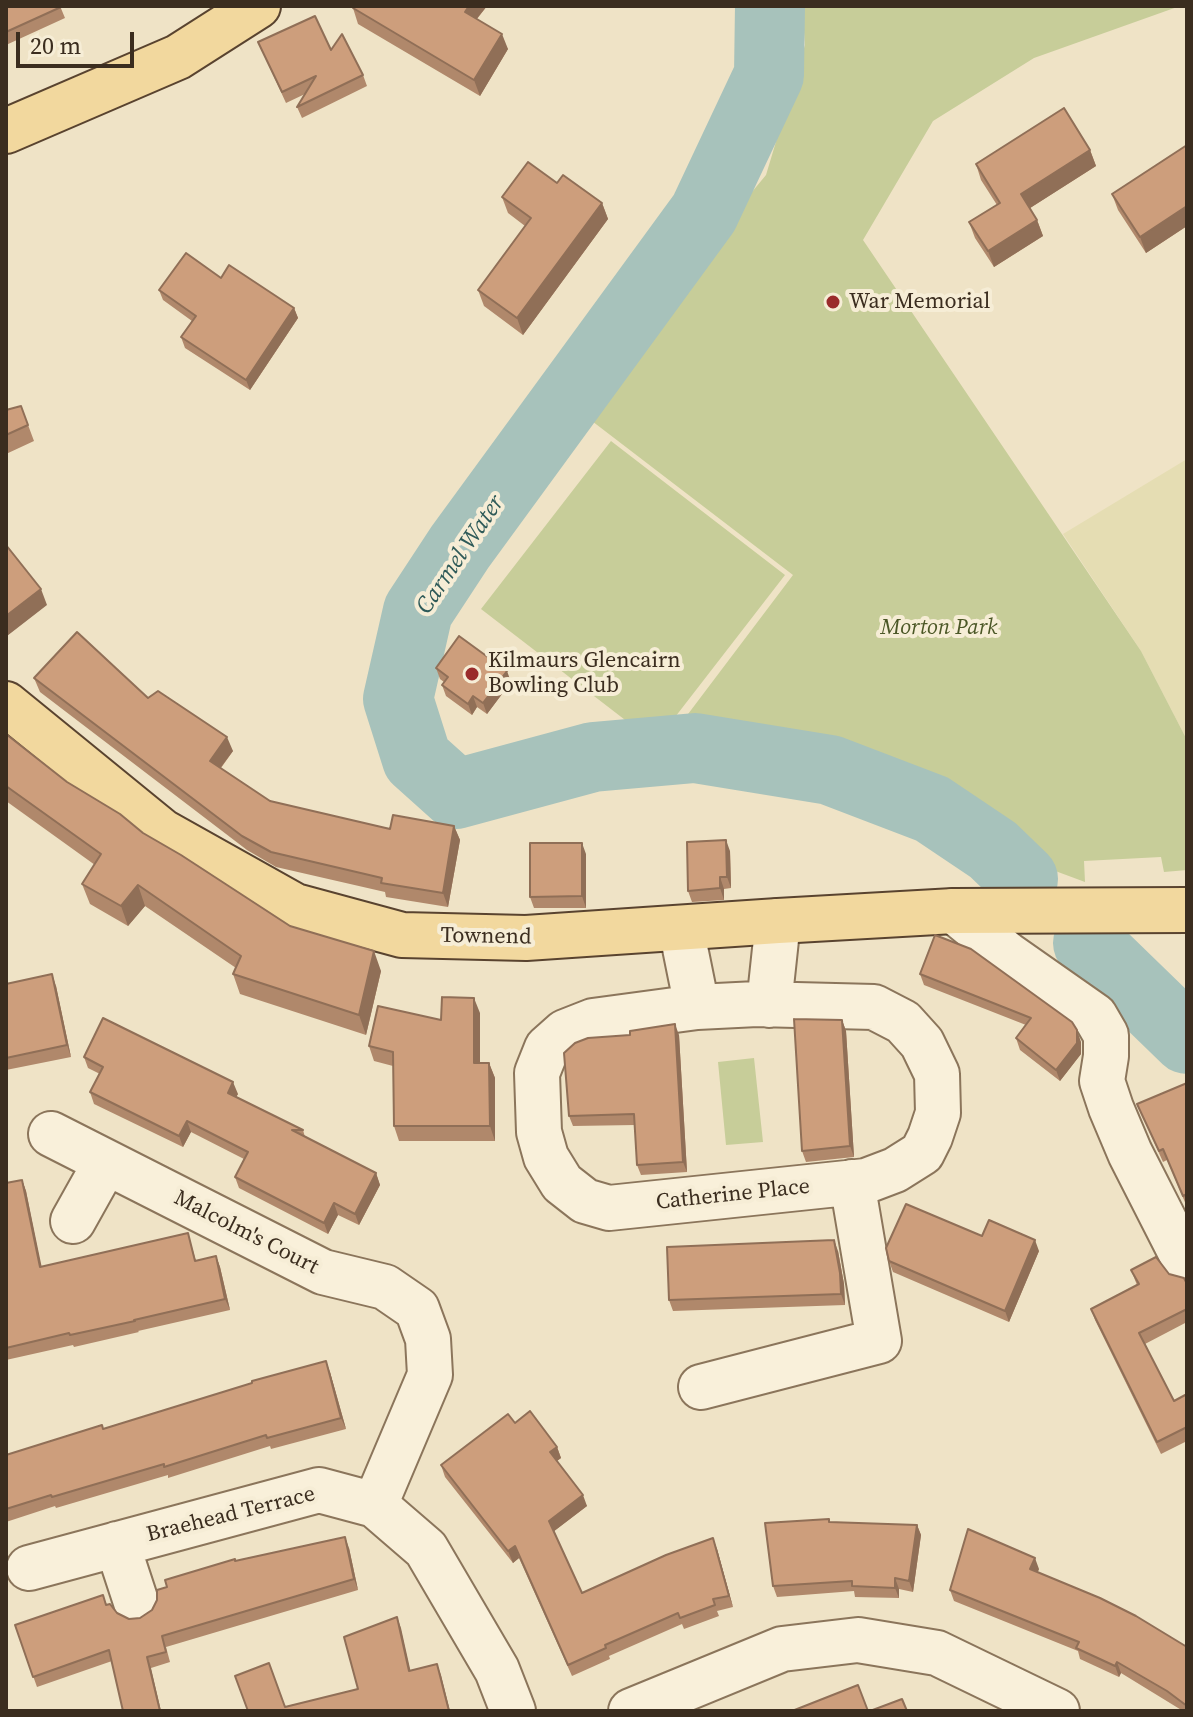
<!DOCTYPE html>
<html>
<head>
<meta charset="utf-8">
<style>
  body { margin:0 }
  #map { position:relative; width:1193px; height:1717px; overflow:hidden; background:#efe3c6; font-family:"Source Serif 4",serif }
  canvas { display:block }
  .frame { position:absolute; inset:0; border:8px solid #3b2d1f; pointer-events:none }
  .scale { position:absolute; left:16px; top:32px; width:118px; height:36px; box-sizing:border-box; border:4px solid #3b2d1f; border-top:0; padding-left:10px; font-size:24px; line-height:28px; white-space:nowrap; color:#3b2d1f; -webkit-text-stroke:6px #f6edd6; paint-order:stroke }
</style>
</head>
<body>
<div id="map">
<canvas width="1193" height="1717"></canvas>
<div class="frame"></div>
<div class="scale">20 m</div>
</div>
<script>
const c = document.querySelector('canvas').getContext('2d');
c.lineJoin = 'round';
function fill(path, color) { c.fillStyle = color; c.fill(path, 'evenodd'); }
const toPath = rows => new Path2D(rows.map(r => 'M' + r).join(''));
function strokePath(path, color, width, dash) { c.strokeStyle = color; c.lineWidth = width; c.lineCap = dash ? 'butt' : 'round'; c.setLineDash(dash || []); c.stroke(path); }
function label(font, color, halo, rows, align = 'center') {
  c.font = font + ' "Source Serif 4",serif'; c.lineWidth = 8; c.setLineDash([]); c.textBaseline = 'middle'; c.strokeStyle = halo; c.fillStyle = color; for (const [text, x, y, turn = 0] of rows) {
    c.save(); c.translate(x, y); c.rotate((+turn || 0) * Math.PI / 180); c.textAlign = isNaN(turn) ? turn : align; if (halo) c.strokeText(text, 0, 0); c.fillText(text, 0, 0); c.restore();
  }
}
fill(toPath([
  [1187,459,1187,740,1141,651,1063,534]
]), '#e5ddb3');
fill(toPath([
  [802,6,1180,6,1034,58,933,121,863,240,1141,651,1187,740,1187,870,1164,872,1161,857,1084,861,1085,882,1023,859,974,814,815,741,679,726,793,575,588,418,665,297,766,175,805,45],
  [611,441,785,575,655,743,481,609],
  [754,1058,763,1142,726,1145,718,1062]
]), '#c7cd99');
strokePath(toPath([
  [770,6,769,75,704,213,460,547,418,611,398,699,417,759,456,794,593,757,695,748,830,770,932,809,993,850,1023,879],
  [1088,943,1187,1039]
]), '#a7c2bb', 70);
const minor = toPath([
  [954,911,1008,955,1095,1016,1106,1035,1106,1056,1102,1081,1111,1108,1130,1153,1187,1265],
  [681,928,697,1007],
  [757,1004,874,1007,903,1022,922,1043,937,1074,938,1113,930,1137,922,1153,895,1170,866,1181,609,1208,585,1201,562,1183,546,1157,539,1132,537,1073,547,1048,565,1032,593,1021,697,1007,757,1004],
  [769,1005,778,921],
  [51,1134,323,1272,385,1287,417,1309,428,1339,430,1375,375,1505],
  [73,1221,106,1162],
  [701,1387,879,1341,852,1182],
  [117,1544,137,1605],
  [29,1568,319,1490,375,1505,426,1549,497,1670,513,1711],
  [631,1711,782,1649,858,1640,937,1653,1057,1711]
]);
const major = toPath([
  [6,131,178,57,258,6],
  [6,704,163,832,295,906,402,935,526,938,778,921,954,911,1187,910]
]);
strokePath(minor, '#8b755b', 48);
strokePath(major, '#59432f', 48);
strokePath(minor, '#f9f0da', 44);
strokePath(major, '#f2d89e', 44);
fill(toPath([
  [6,6,60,6,65,18,6,45],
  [354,6,487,6,477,19,508,49,480,96,358,24,353,8],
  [258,42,331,50,363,75,367,86,302,118,297,107,305,94,286,103],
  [1187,145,1187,226,1146,253,1118,210,1112,194],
  [1090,150,1096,166,1030,208,1037,220,1043,236,994,267,975,238,969,222,997,205,981,180,976,164],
  [557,183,602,203,608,219,523,335,484,306,478,290,525,226,508,213,502,197],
  [221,278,294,308,298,318,250,390,185,348,181,337,192,321,163,300,159,290],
  [21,406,34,441,6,454,6,410],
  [436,668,511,682,487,714,477,707,472,715,446,696,442,685,444,682,440,679],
  [34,678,148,698,233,751,221,768,270,801,390,829,454,826,460,840,448,907,386,897,385,892,276,867,247,850,40,692],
  [6,734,67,782,143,833,290,926,381,971,366,1035,240,994,233,974,236,968,145,906,128,926,90,904,82,884,95,865,6,801],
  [730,851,731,888,724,889,724,900,692,902,688,891],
  [586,854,586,908,534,908,530,897],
  [935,935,1081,1042,1081,1054,1060,1081,1020,1050,1016,1038,1026,1025,924,985,920,974],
  [6,984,56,986,71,1057,6,1070],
  [480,1013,480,1063,489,1063,495,1078,495,1141,399,1141,394,1126,393,1066,374,1061,369,1046,441,1020],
  [842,1020,846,1031,854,1157,806,1162,802,1151],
  [679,1035,687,1172,641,1175,637,1165,635,1125,573,1126,569,1116],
  [84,1057,238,1094,236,1097,303,1130,305,1137,376,1173,380,1185,359,1225,338,1215,328,1234,239,1188,235,1177,244,1159,191,1132,183,1147,94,1104,90,1092,100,1074,88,1068],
  [1187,1083,1187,1207,1167,1160,1163,1162,1137,1104],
  [22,1180,26,1191,41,1267,188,1233,196,1261,216,1256,220,1267,230,1310,138,1331,139,1332,74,1347,73,1345,6,1360,6,1183],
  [982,1236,1039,1251,1009,1322,893,1272,889,1261],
  [838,1251,844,1284,845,1305,673,1311,669,1300],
  [1131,1270,1169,1274,1187,1284,1187,1322,1145,1344,1174,1401,1187,1394,1187,1441,1161,1454,1095,1320,1091,1309,1137,1285],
  [330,1372,346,1429,271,1449,270,1446,168,1478,168,1475,56,1508,55,1506,6,1522,6,1455],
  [515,1423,557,1447,561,1458,557,1461,587,1506,554,1531,582,1593,717,1549,733,1607,717,1611,719,1616,684,1629,682,1624,609,1656,610,1659,572,1676,519,1558,513,1563,445,1477,441,1465],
  [830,1522,917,1525,921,1535,913,1592,899,1589,899,1598,855,1597,854,1591,777,1597,773,1586],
  [349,1548,358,1590,166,1647,170,1662,151,1668,112,1661,37,1687,15,1625,106,1605,117,1613,129,1619,140,1618,152,1610,167,1587,235,1561],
  [1039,1569,1037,1573,1187,1647,1187,1711,1183,1711,1121,1673,1119,1677,1080,1659,1078,1651,954,1601,950,1590]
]), '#b0886b');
fill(toPath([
  [469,6,487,6,470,27,465,12],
  [502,34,508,49,480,96,474,80],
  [1090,150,1096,166,1027,210,1021,194],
  [602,203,608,219,523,335,517,318],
  [1187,206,1187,226,1146,253,1140,237],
  [1037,220,1043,236,994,267,988,251],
  [294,308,298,318,250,390,246,380],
  [41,589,47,605,7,636,6,616],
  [507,671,511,682,487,714,483,703],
  [473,696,477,707,472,715,468,704],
  [227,737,233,751,215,775,210,761],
  [454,826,460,840,448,907,443,893],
  [726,840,730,851,731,888,727,877],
  [582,843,586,854,586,908,582,896],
  [720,877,724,889,724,900,720,888],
  [138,885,145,906,128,926,121,906],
  [374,951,381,971,366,1035,359,1015],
  [52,974,56,986,71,1057,67,1045],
  [474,998,480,1013,480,1078,474,1063],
  [842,1020,846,1031,854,1157,850,1146],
  [675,1024,679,1035,687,1172,683,1162],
  [1077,1030,1081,1042,1081,1054,1060,1081,1056,1070],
  [489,1063,495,1078,495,1141,490,1126],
  [233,1082,238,1094,232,1104,228,1093],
  [187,1121,191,1132,183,1147,179,1136],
  [376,1173,380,1185,359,1225,355,1214],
  [22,1180,26,1191,44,1278,40,1267],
  [334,1203,338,1215,328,1234,324,1223],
  [834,1240,838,1251,844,1284,845,1305,841,1294],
  [1035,1240,1039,1251,1009,1322,1005,1311],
  [216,1256,220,1267,230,1310,225,1299],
  [326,1361,330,1372,346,1429,341,1418],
  [557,1447,561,1458,554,1463,550,1452],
  [583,1495,587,1506,553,1532,549,1521],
  [917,1525,921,1535,913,1592,909,1581],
  [345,1537,349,1548,358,1590,354,1579],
  [713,1538,717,1549,733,1607,729,1596],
  [515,1546,519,1558,513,1563,508,1551],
  [1035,1558,1039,1569,1034,1581,1030,1569],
  [895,1578,899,1589,899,1598,895,1588],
  [397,1617,401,1628,413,1682,409,1671],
  [147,1657,151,1668,161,1711,160,1711],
  [1117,1662,1121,1673,1119,1677,1115,1666],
  [437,1664,441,1675,450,1711,449,1711]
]), '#906f57');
const building = toPath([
  [6,6,60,6,61,7,6,32,6,6],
  [354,6,469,6,465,12,502,34,474,80,353,8,354,6],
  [315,16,331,50,342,34,363,75,297,107,316,76,282,92,258,42,315,16],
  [1064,108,1090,150,1021,194,1037,220,988,251,969,222,1000,203,976,164,1064,108],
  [1187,145,1187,206,1140,237,1112,194,1187,145],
  [528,162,557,183,563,175,602,203,517,318,478,290,531,218,502,197,528,162],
  [186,253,221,278,229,265,294,308,246,380,181,337,196,316,159,290,186,253],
  [21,406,28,425,6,435,6,410,21,406],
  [6,545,41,589,6,616,6,545],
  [77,632,148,698,158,691,227,737,210,761,270,801,390,829,393,815,454,826,443,893,381,883,382,878,271,852,242,836,34,678,77,632],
  [459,636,507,671,483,703,473,696,468,704,442,685,448,677,436,668,459,636],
  [6,734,67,782,120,814,143,833,181,855,290,926,374,951,359,1015,233,974,241,956,138,885,121,906,82,884,101,854,6,786,6,734],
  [726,840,727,877,720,877,720,888,688,891,687,842,726,840],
  [530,843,582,843,582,896,530,897,530,843],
  [935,935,971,949,1072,1022,1077,1030,1077,1043,1056,1070,1016,1038,1031,1018,920,974,935,935],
  [52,974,67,1045,6,1058,6,984,52,974],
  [442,997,474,998,474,1063,489,1063,490,1126,394,1126,393,1052,369,1046,378,1006,441,1020,442,997],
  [103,1018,233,1082,228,1093,303,1130,292,1130,376,1173,355,1214,334,1203,324,1223,235,1177,248,1152,187,1121,179,1136,90,1092,103,1067,84,1057,103,1018],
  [794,1019,842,1020,850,1146,802,1151,794,1019],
  [675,1024,683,1162,637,1165,634,1114,569,1116,564,1053,575,1043,588,1038,630,1035,630,1031,675,1024],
  [1187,1083,1187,1194,1183,1196,1163,1149,1159,1151,1137,1104,1187,1083],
  [22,1180,40,1267,188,1233,195,1261,216,1256,225,1299,134,1320,135,1321,70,1335,69,1333,6,1348,6,1183,22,1180],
  [906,1204,982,1236,989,1220,1035,1240,1005,1311,889,1261,886,1248,906,1204],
  [834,1240,840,1273,841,1294,669,1300,667,1247,834,1240],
  [1156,1257,1169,1274,1184,1278,1187,1284,1187,1309,1139,1333,1174,1401,1187,1394,1187,1427,1157,1442,1091,1309,1139,1284,1131,1270,1156,1257],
  [326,1361,341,1418,267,1438,266,1435,164,1467,164,1464,52,1497,51,1495,6,1509,6,1455,102,1425,103,1429,252,1383,252,1381,326,1361],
  [530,1411,557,1447,550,1452,583,1495,549,1521,582,1593,666,1555,713,1538,729,1596,713,1599,715,1605,680,1618,678,1613,605,1645,606,1648,568,1665,515,1546,508,1551,441,1465,508,1414,515,1423,530,1411],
  [829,1519,829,1522,917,1525,909,1581,895,1578,895,1588,852,1586,852,1581,773,1586,765,1523,829,1519],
  [968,1529,1035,1558,1030,1569,1100,1598,1136,1616,1187,1647,1187,1706,1167,1691,1117,1662,1115,1666,1076,1648,1079,1642,950,1590,968,1529],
  [345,1537,354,1579,162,1636,166,1652,147,1657,160,1711,123,1711,109,1650,33,1677,15,1625,103,1595,106,1605,110,1604,117,1613,129,1619,140,1618,152,1610,157,1600,157,1590,167,1587,165,1580,235,1559,235,1561,345,1537],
  [397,1617,409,1671,437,1664,449,1711,248,1711,235,1676,269,1663,285,1707,358,1689,344,1637,397,1617],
  [858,1685,868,1711,792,1711,858,1685],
  [902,1699,907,1711,870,1711,902,1699]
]);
fill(building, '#cd9e7c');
strokePath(building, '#906f57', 2);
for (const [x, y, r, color] of [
  [833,302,8,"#9a2b2b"],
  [472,674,8,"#9a2b2b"]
]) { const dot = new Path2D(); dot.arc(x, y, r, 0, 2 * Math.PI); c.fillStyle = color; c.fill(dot); strokePath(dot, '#f6edd6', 3); }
label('22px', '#3b2d1f', '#f6edd6', [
  ["War Memorial",849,302],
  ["Kilmaurs Glencairn",488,661],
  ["Bowling Club",488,686]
], 'left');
label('italic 22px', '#4b5726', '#f6edd6', [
  ["Morton Park",939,628]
]);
label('22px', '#3b2d1f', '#f6edd6', [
  ["Townend",486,937,1],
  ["Catherine Place",733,1195,-6],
  ["Malcolm's Court",246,1233,27],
  ["Braehead Terrace",231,1515,-14]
]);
label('italic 24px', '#2e5a58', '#f6edd6', [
  ["Carmel Water",461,555,-56]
]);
</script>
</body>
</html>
